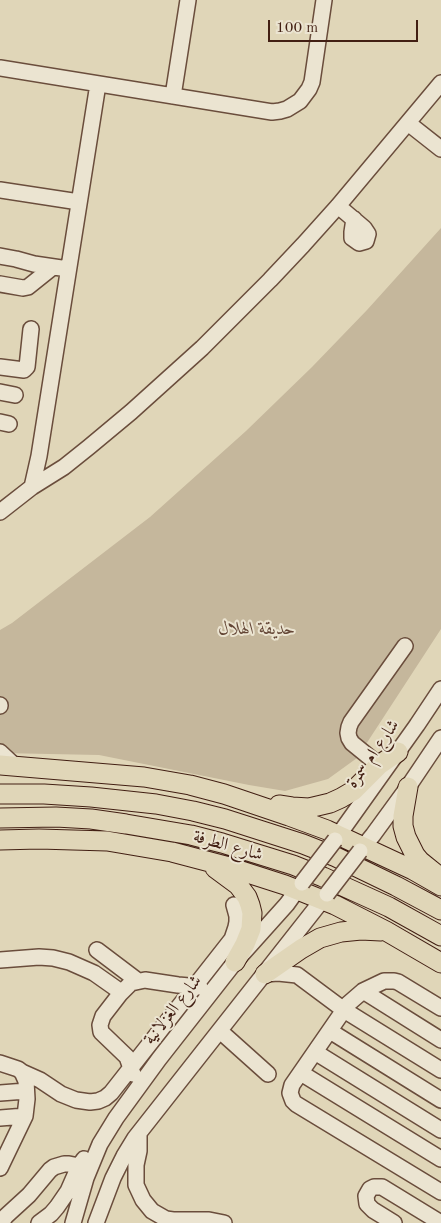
<!DOCTYPE html>
<html>
<head>
<meta charset="utf-8">
<style>
  body { margin:0 }
  #map { position:relative; width:441px; height:1223px; overflow:hidden; background:#e0d6b8; font-family:"Old Standard TT",serif }
  canvas { display:block }
  .scale { position:absolute; left:268px; top:20px; width:150px; height:22px; box-sizing:border-box; border:2px solid #421f13; border-top:0; padding-left:6px; font-size:15px; line-height:18px; white-space:nowrap; color:#421f13; -webkit-text-stroke:4px #ebe4d1; paint-order:stroke }
</style>
</head>
<body>
<div id="map">
<canvas width="441" height="1223"></canvas>
<div class="scale">100 m</div>
</div>
<script>
const c = document.querySelector('canvas').getContext('2d');
c.lineJoin = 'round';
function fill(path, color) { c.fillStyle = color; c.fill(path, 'evenodd'); }
const toPath = rows => new Path2D(rows.map(r => 'M' + r).join(''));
function strokePath(path, color, width, dash) { c.strokeStyle = color; c.lineWidth = width; c.lineCap = dash ? 'butt' : 'round'; c.setLineDash(dash || []); c.stroke(path); }
function label(font, color, halo, rows, align = 'center') {
  c.font = font + ' "Old Standard TT",Amiri,serif'; c.lineWidth = 4; c.setLineDash([]); c.textBaseline = 'middle'; c.strokeStyle = halo; c.fillStyle = color; for (const [text, x, y, turn = 0] of rows) {
    c.save(); c.translate(x, y); c.rotate((+turn || 0) * Math.PI / 180); c.textAlign = isNaN(turn) ? turn : align; if (halo) c.strokeText(text, 0, 0); c.fillText(text, 0, 0); c.restore();
  }
}
fill(toPath([
  [441,228,441,629,357,758,328,779,285,791,249,785,99,755,0,753,0,630,12,623,150,517,246,431,312,367,367,310]
]), '#c5b79c');
const minor = toPath([
  [0,68,272,112,280,111,287,109,300,101,309,89,312,82,324,0],
  [173,96,188,0],
  [408,123,441,149],
  [0,190,79,202],
  [338,206,364,228,368,234,366,241,359,243,352,238,352,232,354,219],
  [0,256,16,259,34,264,68,269],
  [0,284,23,288,28,287,53,267],
  [0,367,24,370,27,367,31,329],
  [0,392,15,395],
  [0,422,9,424],
  [32,487,39,456,98,84],
  [0,512,32,487,64,467,89,447,131,412,202,348,270,280,303,245,338,206,441,83],
  [0,706,0,705],
  [0,752,15,766],
  [379,765,352,743,349,738,348,733,349,727,351,722,405,646],
  [335,840,417,725,441,689],
  [360,851,373,835,408,787,441,738],
  [97,950,138,981],
  [0,960,39,957,53,958,69,962,94,973,121,992],
  [265,974,278,973,297,975,344,1010,441,1070],
  [363,991,441,1040],
  [441,1008,398,982,394,981,384,981,363,991,348,1004,292,1085,290,1093,293,1101,296,1104,441,1192],
  [220,1031,268,1074],
  [330,1031,441,1100],
  [315,1052,441,1130],
  [0,1063,18,1069,22,1072,26,1081,27,1099,25,1116,0,1168],
  [22,1072,40,1080,61,1094,76,1100,90,1102,98,1101,105,1098,111,1093,232,939,236,927,237,922,237,916,234,905],
  [301,1073,441,1159],
  [133,1074,127,1057,101,1032,100,1025,103,1016,120,994,131,983,145,980,178,985,200,987],
  [0,1093,26,1091],
  [0,1118,25,1116],
  [139,1133,139,1151,136,1165,136,1185,143,1200,152,1211,166,1219,173,1220,209,1220,224,1223],
  [1,1223,6,1216,29,1195,50,1170,54,1167,64,1164,69,1164,79,1166],
  [39,1223,51,1214,57,1207,68,1191,79,1166,84,1159],
  [73,1223,86,1178,100,1144,116,1118,159,1059,235,962,287,904,302,883],
  [96,1223,113,1178,124,1156,135,1138,327,894],
  [394,1223,373,1210,367,1204,366,1196,370,1189,374,1187,382,1187,441,1223]
]);
const major = toPath([
  [0,765,144,777,190,785,224,794,289,816,327,830,413,870,441,886],
  [408,787,403,816,403,826,406,837,415,855,420,861,436,874],
  [0,794,44,794,91,797,156,804,193,811,225,819,303,844,336,857,396,886,441,910],
  [279,805,292,807,309,808,330,803,341,798,353,791,379,765,398,752],
  [0,818,56,817,91,819,126,824,191,835,222,843,293,865,323,877,389,907,441,936],
  [0,840,39,839,107,841,172,852,229,867,285,885,335,905,386,931,441,963],
  [215,868,238,885,247,897,250,905,252,913,251,929,245,944,235,962],
  [265,974,301,949,320,938,341,932,361,930,381,931]
]);
strokePath(minor, '#6a4d3c', 18);
strokePath(major, '#421f13', 21);
strokePath(minor, '#ebe4d1', 15);
strokePath(major, '#e0d6b8', 19);
const minorBridge = toPath([
  [302,883,335,840],
  [327,894,360,851]
]);
strokePath(minorBridge, '#6a4d3c', 18, []);
strokePath(minorBridge, '#ebe4d1', 15);
label('italic 18px', '#634535', '#ebe4d1', [
  ["حديقة الهلال",257,629]
]);
label('18px', '#421f13', '#ebe4d1', [
  ["شارع ام سمرة",373,754,-55],
  ["شارع الطرفة",228,846,16],
  ["شارع الغزلانية",173,1010,-52]
]);
</script>
</body>
</html>
